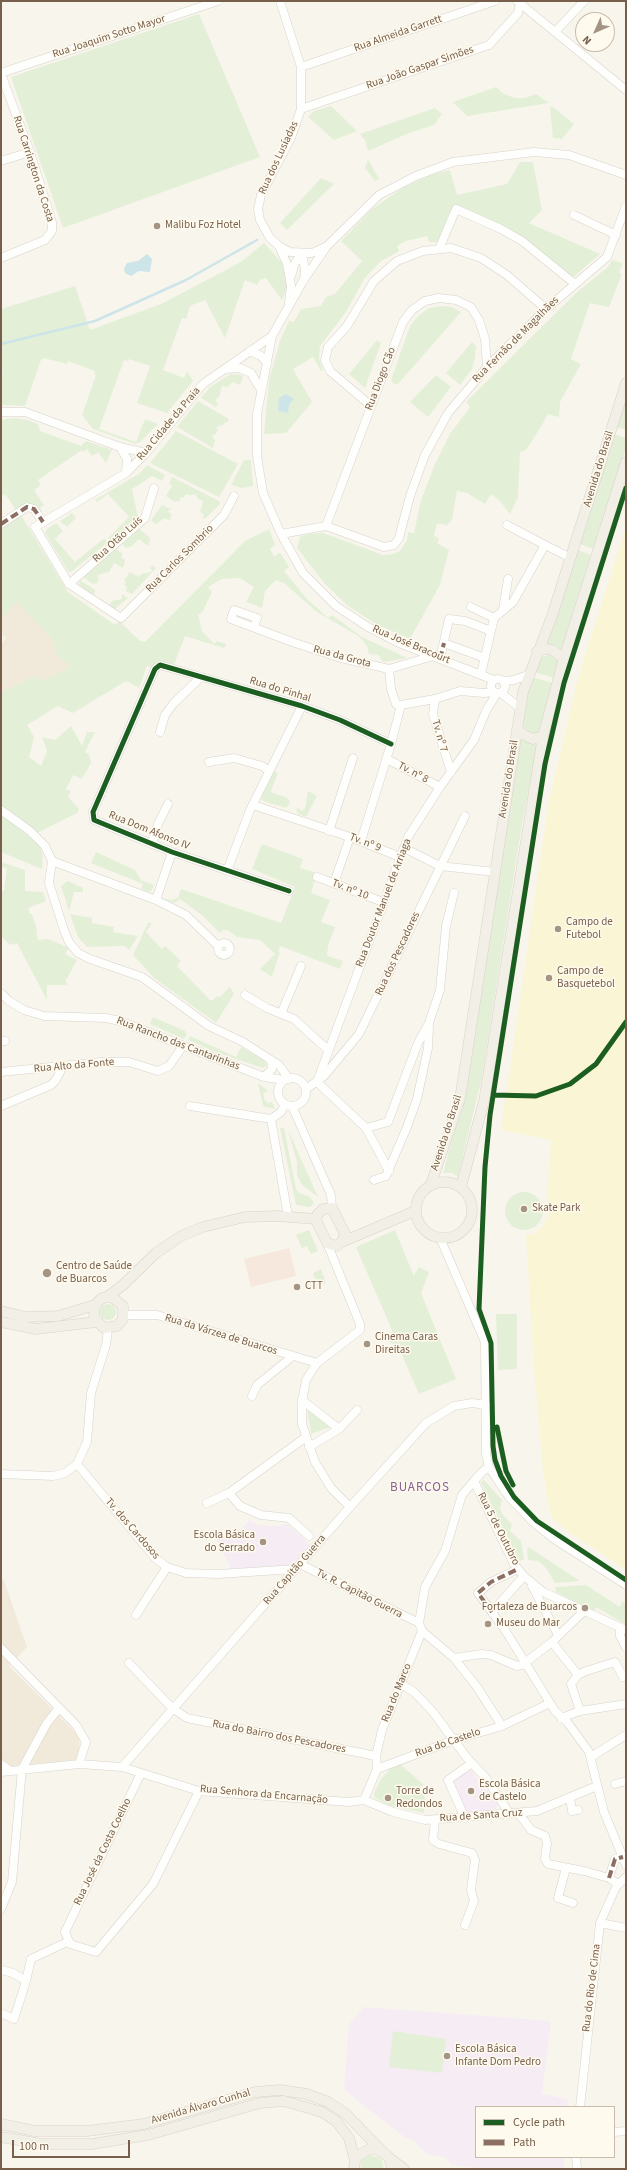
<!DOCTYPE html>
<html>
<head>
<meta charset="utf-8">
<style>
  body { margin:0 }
  #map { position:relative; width:627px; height:2170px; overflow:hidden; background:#f8f5ed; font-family:"Source Sans 3",sans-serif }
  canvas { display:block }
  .frame { position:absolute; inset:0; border:2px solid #775f4b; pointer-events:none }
  .legend { position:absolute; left:475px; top:2106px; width:140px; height:52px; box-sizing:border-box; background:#fffaee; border:1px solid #c9bcad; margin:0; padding:5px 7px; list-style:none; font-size:12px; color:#775f4b }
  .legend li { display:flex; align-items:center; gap:8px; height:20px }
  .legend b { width:20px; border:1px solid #c9bcad }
  .north { position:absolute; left:575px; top:12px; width:40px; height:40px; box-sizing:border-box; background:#fffaee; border:1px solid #c9bcad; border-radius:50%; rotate:225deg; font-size:11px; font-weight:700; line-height:16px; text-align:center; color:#775f4b }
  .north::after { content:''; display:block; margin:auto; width:14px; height:18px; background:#a49484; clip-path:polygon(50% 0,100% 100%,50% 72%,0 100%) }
  .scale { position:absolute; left:12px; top:2140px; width:118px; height:18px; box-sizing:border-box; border:2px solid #775f4b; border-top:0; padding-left:5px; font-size:12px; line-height:14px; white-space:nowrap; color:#775f4b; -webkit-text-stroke:3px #fffaee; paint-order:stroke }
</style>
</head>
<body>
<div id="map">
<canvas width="627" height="2170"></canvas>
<div class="frame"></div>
<ul class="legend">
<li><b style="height:5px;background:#1b5e20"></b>Cycle path</li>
<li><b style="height:5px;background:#8d6e63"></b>Path</li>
</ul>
<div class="north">N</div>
<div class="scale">100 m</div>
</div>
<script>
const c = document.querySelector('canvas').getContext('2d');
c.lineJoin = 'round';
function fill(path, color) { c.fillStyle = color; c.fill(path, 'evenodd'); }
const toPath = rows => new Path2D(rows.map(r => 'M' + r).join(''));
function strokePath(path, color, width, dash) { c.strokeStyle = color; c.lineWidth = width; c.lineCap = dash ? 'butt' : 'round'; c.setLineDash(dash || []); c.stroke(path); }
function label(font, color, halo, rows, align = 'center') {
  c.font = font + ' "Source Sans 3",sans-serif'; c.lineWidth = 3; c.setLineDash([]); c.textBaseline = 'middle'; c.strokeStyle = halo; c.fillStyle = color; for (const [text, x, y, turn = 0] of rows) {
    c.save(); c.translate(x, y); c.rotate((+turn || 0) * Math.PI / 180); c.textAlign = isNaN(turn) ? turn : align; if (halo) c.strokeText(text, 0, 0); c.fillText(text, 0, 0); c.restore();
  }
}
fill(toPath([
  [17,601,53,640,56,654,71,667,41,681,36,675,1,693,1,644,6,638,1,633,1,617],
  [1,1578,4,1581,27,1647,9,1666,79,1736,80,1753,76,1760,1,1767]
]), '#f1e9da');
fill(toPath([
  [289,1248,296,1276,251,1287,244,1259]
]), '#f6e8dd');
fill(toPath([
  [250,1520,256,1524,268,1526,279,1526,287,1524,311,1546,291,1567,231,1569,216,1538,232,1538],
  [470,1769,498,1804,495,1810,465,1813,451,1782],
  [364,2007,551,2021,542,2094,568,2099,567,2107,476,2107,476,2157,564,2157,564,2169,486,2169,452,2165,445,2157,428,2155,413,2140,407,2139,363,2105,344,2089,349,2024]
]), '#f6ecf4');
fill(toPath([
  [199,14,260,157,63,228,11,77],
  [496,87,504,94,515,98,525,98,536,94,549,103,467,116,453,102],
  [331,106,357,131,334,140,308,117,314,111],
  [550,107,553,107,574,124,562,139,553,138],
  [435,108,442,114,434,125,409,133,368,151,365,140,360,134],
  [368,159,379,179,375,181,365,168],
  [520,162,533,162,542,210,529,223,600,254,571,279,539,251,455,208,449,213,438,242,429,242,427,236,406,241,397,246,399,251,380,262,364,279,346,312,320,346,319,358,323,370,321,371,313,357,293,369,312,402,286,433,264,434,269,380,280,341,289,321,294,322,301,309,321,306,326,297,335,294,362,261,341,241,372,209,404,187,431,175,450,170,457,195,507,184],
  [321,178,334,184,287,230,280,223],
  [264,243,282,263,290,280,282,300,266,278,260,280,257,285,245,280,225,338,205,300,190,306,186,319,182,318,163,370,184,378,187,371,193,381,167,413,137,403,150,366,129,359,128,361,124,360,99,429,136,442,145,419,158,424,140,442,135,444,93,429,82,415,96,375,94,374,95,371,68,361,67,364,44,358,41,360,25,406,1,405,1,379,3,370,1,369,1,309,75,286,90,330,161,304,241,262],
  [612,260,623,263,619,273,622,274,609,307,590,303,571,359,581,364,560,402,559,417,548,414,539,430,526,450,520,452,518,497,510,514,499,500,491,494,485,504,467,493,457,491,452,520,446,526,444,524,437,524,434,535,439,539,437,543,449,550,440,585,410,639,376,624,348,606,325,584,297,548,300,537,309,534,323,533,383,555,393,554,400,551,407,540,408,532,414,533,421,500,435,464,450,434,470,407,466,402,576,293,608,267],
  [442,306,452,307,461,312,398,384,394,384,391,380,410,326,418,316,429,308],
  [377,340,381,343,365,388,349,374],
  [472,342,476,346,475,358,472,369,460,385,446,373],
  [231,374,242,375,243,376,240,385,233,382,227,387,222,386,219,397,215,400,218,403,216,407,201,398,210,387],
  [436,375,451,387,428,417,410,402],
  [626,397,626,430,617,427],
  [198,401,229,419,227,423,225,422,223,425,216,427,218,430,216,434,212,436,215,440,213,448,177,427],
  [14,418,28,420,38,424,40,431,81,446,86,441,112,450,106,463,98,452,92,456,87,449,83,452,82,450,38,480,41,485,34,490,44,505,40,508,42,511,39,513,34,507,16,510,5,494,1,497,1,420],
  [176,431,238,464,219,497,150,463],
  [615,434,626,438,626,448,593,549,580,544],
  [244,460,251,460,253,486,242,488,231,485],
  [147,465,165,475,162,481,152,476,132,489,138,517,110,541,108,538,129,517,108,494,97,502,95,500,140,473],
  [172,477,219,501,220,504,205,519,202,518,204,515,200,512,203,501,198,499,196,494,190,495,186,494,184,498,181,497,180,501,174,502,166,496,172,486,169,484],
  [162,505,171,509,168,511,172,515,170,518,171,521,164,518,157,524,154,523,151,520],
  [72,513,76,518,67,527,60,521],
  [21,515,68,592,115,625,119,621,140,641,145,642,245,541,269,529,275,545,270,549,274,556,280,553,289,567,284,571,307,599,328,618,332,615,362,637,407,658,383,662,378,655,369,654,367,646,360,637,317,612,284,583,276,580,265,591,262,608,246,602,254,587,240,578,222,579,208,587,212,592,203,611,198,615,202,631,214,644,217,641,226,644,224,648,185,636,173,667,153,668,147,666,139,688,126,681,73,713,58,706,27,725,34,737,29,757,41,766,47,751,42,737,55,740,71,726,82,746,87,732,95,732,85,752,89,754,91,763,82,779,73,775,66,789,71,791,68,797,79,809,77,813,35,834,1,807,1,693,36,675,41,681,71,667,56,654,53,640,17,602,1,617,1,528],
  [56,523,63,531,55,539,75,562,102,540,105,539,108,542,71,572,68,571,45,533,47,529],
  [139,529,150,538,148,546,139,539,132,546,126,548,122,544],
  [116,549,123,554,121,557,125,560,123,568,114,563,109,572,97,575,99,578,97,583,93,584,83,577],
  [578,550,591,555,561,651,557,647,545,645],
  [152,565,156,568,132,594,126,591,127,587,124,585,126,582,124,580,130,572,139,577,141,574,151,572,152,570,150,568],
  [80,580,95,590,94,596,110,605,112,601,122,599,122,594,128,598,114,610,79,585],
  [549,655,555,656,558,661,554,678,534,672,541,657],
  [532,677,553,683,539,732,532,734,524,727,523,722,527,693],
  [520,739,529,743,538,742,522,824,482,1077,458,1177,452,1173,443,1173,467,1081],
  [273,771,278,773,271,791,273,793,286,797,289,800,290,803,286,808,263,801,261,798],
  [308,791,317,796,306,817,299,814,296,811,298,807,301,811,305,809],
  [1,814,40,845,43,856,42,869,1,852],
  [262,844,303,859,300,868,317,873,311,893,330,900,321,922,335,927,328,946,327,956,343,961,340,969,280,946,278,951,280,952,272,977,260,969,275,954,260,940,237,937,229,931,223,930,220,933,203,916,180,899,175,903,162,898,172,900,178,898,181,889,281,923,295,887,252,869],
  [96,852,135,870,141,880,154,885,151,891,149,892,141,889,143,884,91,863],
  [1,862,25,870,25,891,43,892,46,901,28,908,30,914,32,914,37,929,36,930,38,940,48,939,69,948,65,954,77,960,66,980,67,985,47,985,47,1000,17,943,10,945,1,936,1,891,4,891,7,868,1,867],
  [68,881,83,888,83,892,74,892,69,911,61,886],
  [70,914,92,918,92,923,114,927,113,932,138,936,129,950,125,946,87,947,78,937],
  [148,923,152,923,146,932,162,949,165,946,181,961,177,966,211,1001,218,996,220,997,230,987,234,994,216,1023,154,978,133,955],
  [153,1017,185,1031,187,1034,184,1039,150,1024],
  [190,1036,236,1057,241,1047,263,1060,267,1065,263,1068,218,1053,188,1040],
  [258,1083,268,1091,263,1093,265,1101,268,1103,272,1102,275,1109,263,1106],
  [280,1128,284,1128,296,1189,299,1193,310,1197,314,1203,310,1207,296,1205],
  [288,1130,318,1197,302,1185,297,1175,297,1162],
  '505 1211a19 19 0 1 1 38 0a19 19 0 1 1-38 0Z',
  [309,1230,318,1251,311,1254,307,1246,302,1248,296,1235],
  [395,1230,414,1276,419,1267,429,1272,421,1293,456,1379,419,1394,398,1346,388,1341,392,1330,356,1247],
  [321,1269,326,1283,318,1286,313,1273],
  '100 1312a8 8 0 1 1 16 0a8 8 0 1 1-16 0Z',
  [496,1314,517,1314,517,1369,498,1370],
  [307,1407,331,1427,311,1434],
  [484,1480,502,1500,500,1508,503,1515,512,1524,510,1531,521,1541,524,1560,519,1561,481,1482],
  [529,1547,545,1558,580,1581,555,1583,546,1568,538,1561,528,1560,527,1550],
  [586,1585,620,1607,622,1601,626,1604,625,1624,596,1607,593,1612,556,1592,555,1587],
  [399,1763,424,1785,419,1787,427,1802,424,1803,424,1813,391,1806,375,1798,374,1793,381,1779,390,1769],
  [393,2031,446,2039,442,2073,389,2067],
  [369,2155,381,2158,384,2169,360,2169,362,2159]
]), '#e3f0d7');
fill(toPath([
  [626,527,626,1570,570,1533,553,1519,549,1508,543,1472,534,1368,526,1235,533,1234,543,1226,548,1215,547,1202,551,1140,501,1130,548,807,577,682]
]), '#faf5d5');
fill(toPath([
  [147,254,152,259,150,272,139,271,131,276,125,273,124,269,127,263,138,261],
  [286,394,294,399,289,404,288,413,278,411,279,398]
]), '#cde4e9');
strokePath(toPath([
  [1,344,95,321,186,280,257,240]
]), '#cde4e9', 2.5);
const minor = toPath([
  [280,1,301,67,301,109,291,138,261,195,258,209,260,220,270,238,279,246,287,264,291,286,289,302],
  [517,1,626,90],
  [555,32,584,1],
  [301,67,495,1],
  [1,73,218,1],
  [1,74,30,152,52,222,52,231,45,240,1,258],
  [301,109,489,45,518,13,520,3],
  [1,161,30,152],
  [574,215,616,235],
  [279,246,290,252,312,253,327,246,379,195,416,176,453,162,534,152,569,155,626,175],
  [327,246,303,281,272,336,257,414,257,456,263,493,281,534,303,573,336,606,368,627,399,643,494,680],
  [439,249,456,209,501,229,522,241,575,284],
  [302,253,305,270,304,280],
  [291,276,295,263,302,253],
  [250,351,261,356,267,363],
  [225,369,240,368,251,373,261,390],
  [371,406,330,371,325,360,328,347,347,326,374,281,397,261,423,251,451,248,481,258,507,275,546,309],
  [1,412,25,412,120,447,146,453],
  [120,447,127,459,126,473],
  [234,496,224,515,121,618,69,584,35,527,126,473,146,453,203,384,272,336],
  [1,524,27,507,34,509,43,522],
  [507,525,545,545],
  [326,526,384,547,394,545,399,538,410,496,425,455,448,413,487,367,546,309,607,257,626,206],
  [281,534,326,526,403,322,412,310,425,301,439,298,456,300,471,307,479,320,485,339,487,367],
  [69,584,145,518,154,488],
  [471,607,494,618],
  [503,610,508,579],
  [254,627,257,618,234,610,231,619,295,643,341,658,389,669,433,656],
  [444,643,485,658],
  [440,659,449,619,465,621,491,631],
  [389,669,391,689,396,704,401,705],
  [481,674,494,618,513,602,545,545,571,558],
  '491 686a7 7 0 1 1 14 0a7 7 0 1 1-14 0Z',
  [503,681,514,680,528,675],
  [501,693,520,708],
  [435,699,433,714,451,772],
  [401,705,435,699,460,691,484,693,493,692],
  [160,732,165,715,173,704,201,677],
  [387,759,440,787],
  [209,762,234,758,262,766,269,771],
  [253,805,350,837,400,857],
  [1,810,30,831,45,846,52,861,49,883,64,930,69,942,78,953,90,959,142,977,209,1026,243,1042,279,1065,289,1079],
  [329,831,353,758],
  [361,841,391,744,401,705],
  [152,844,158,824,168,804],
  [404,848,440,866,495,872],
  [52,861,156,900,186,915,218,946],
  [227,871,250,810,302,706],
  [317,877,383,902],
  [334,883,350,837],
  [289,891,172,852,94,820,93,812,155,669,160,665,302,706,340,720,391,744],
  [156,900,172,852],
  '218 949a6 6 0 1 1 12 0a6 6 0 1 1-12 0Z',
  [1,993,9,1001,24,1010,44,1016,106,1018,120,1021,264,1077,285,1080],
  [245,995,267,1008,294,1019,327,1049],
  [281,1014,301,966],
  [1,1041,5,1041],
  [1,1072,101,1062,129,1062,158,1071,169,1066,183,1046],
  [264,1077,272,1069,271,1060],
  '278 1092a14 14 0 1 1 28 0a14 14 0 1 1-28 0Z',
  [317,1082,408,837,440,787,474,740,486,711,497,693],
  [317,1082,366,1128,389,1171],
  [306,1089,324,1076,359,1034,465,816],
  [1,1106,51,1085,56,1080,63,1066],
  [190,1106,271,1119,281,1112,285,1104],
  [292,1106,331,1195,332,1208],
  [271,1119,288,1216],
  [366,1128,388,1122,418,1043,429,1023,440,990,446,926,454,893],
  [374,1180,386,1176,407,1127,417,1099,428,1048,429,1026],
  [440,1238,485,1342,486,1454,489,1467,509,1497,534,1523,554,1539,626,1585],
  [327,1243,360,1324,360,1330,317,1363,306,1380,302,1402,302,1424,315,1462,331,1488,350,1507],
  [124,1315,157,1315,317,1363],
  [252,1396,257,1385,293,1356],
  [302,1400,339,1429],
  [309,1447,339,1429,357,1410],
  [77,1464,155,1558,167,1567,186,1573,218,1574,296,1569],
  [489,1467,482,1472,474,1481,514,1564,524,1576,543,1592,626,1630],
  [1,1474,53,1476,65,1473,77,1464,87,1442,91,1393,106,1345,108,1328],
  [229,1493,240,1506,261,1515,289,1518,309,1536],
  [207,1503,229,1493,306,1437],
  [300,1564,419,1623],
  [518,1569,491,1582,478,1593,505,1630,555,1711,568,1723,589,1752,604,1812,626,1865],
  [532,1586,558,1635],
  [492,1612,524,1576],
  [136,1615,167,1567],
  [620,1627,620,1636,626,1647],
  [422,1631,419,1623,425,1587,445,1551,462,1495,474,1481],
  [422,1631,454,1658,477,1687,502,1726],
  [552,1642,578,1675],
  [1,1648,76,1725,86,1742,79,1764],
  [454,1658,482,1654,491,1655,517,1666,522,1665,552,1642,583,1612],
  [129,1663,172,1708,187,1718,376,1756,377,1769],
  [401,1684,414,1692,433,1712,467,1758,485,1777,510,1814],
  [580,1711,571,1684,578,1675,586,1671,615,1662,623,1677,626,1675],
  [561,1718,580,1711,626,1704],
  [376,1756,382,1730,422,1631],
  [591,1757,626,1735],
  [1,1764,9,1770],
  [122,1767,350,1507,426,1423,454,1406,472,1403,486,1405],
  [1,1772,79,1764,122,1767,199,1791,349,1802,364,1800,393,1812,425,1820,537,1811,597,1786],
  [141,1773,65,1932,70,1944,96,1952,153,1884,199,1791],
  [615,1784,626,1781],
  [570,1797,572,1811,578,1810],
  [364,1800,377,1769,454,1740,502,1726,550,1703],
  [519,1814,531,1830,545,1836,547,1843,545,1859,548,1864,584,1871,609,1878,618,1884],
  [465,1818,448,1780,472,1763],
  [435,1820,433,1840,439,1844,472,1853,475,1860,471,1890,474,1901,465,1925],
  [566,1868,558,1898,573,1903],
  [609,1878,615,1859,623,1857],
  [1,1909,12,1882,22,1769,47,1723,59,1708],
  [600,1923,626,1928],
  [1,1970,13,1973,26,1981,14,2019,1,2013],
  [26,1981,31,1959,69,1941],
  [580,2107,600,1923,616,1887,626,1877],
  [614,2132,626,2131],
  [576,2157,577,2169]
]);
const major = toPath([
  [537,651,546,649,552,650,564,658],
  [517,729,524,735,533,739,543,736],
  '416 1210a28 28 0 1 1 56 0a28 28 0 1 1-56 0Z',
  [431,1184,460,1099,523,692,552,616,626,383],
  [461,1187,484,1101,543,736,564,658,626,462],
  [332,1208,345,1234,342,1242,336,1246,327,1243,316,1220,317,1215,323,1209,332,1208],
  [342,1242,415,1211],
  [107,1297,123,1285,156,1253,181,1236,203,1227,245,1217,277,1216,316,1219],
  [1,1311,26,1317,58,1316,95,1305,102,1298,112,1297,123,1306,123,1319,117,1326,104,1328,94,1318,95,1305],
  [1,1322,36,1329,96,1322],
  [1,2124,35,2131,87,2131,144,2124,255,2092,280,2090,307,2094,328,2102,345,2113,382,2151],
  [1,2137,42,2144,92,2144,148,2135,260,2103,284,2101,322,2112,336,2121,349,2138,355,2161],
  [388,2157,404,2169],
  [354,2169,355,2161,359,2155,370,2149,376,2149,387,2155,390,2160,392,2169]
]);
strokePath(minor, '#d7d2cb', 9);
strokePath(major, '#d9d2ca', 11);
strokePath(minor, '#fefefc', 8);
strokePath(major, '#f2efe6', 10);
strokePath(toPath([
  [1,524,27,507,34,509,43,522],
  [440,659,444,643],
  [492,1612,478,1593,491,1582,518,1569],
  [609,1878,615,1859,623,1857]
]), '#8d6e63', 4, [8, 4]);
strokePath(toPath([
  [626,488,564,683,545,764,490,1115,485,1167,479,1309,491,1343,493,1446,495,1460,501,1476,514,1497,537,1521,626,1580],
  [289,891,172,852,94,820,93,812,155,669,160,665,302,706,340,720,391,744],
  [493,1095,536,1096,570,1084,596,1064,626,1022],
  [497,1427,506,1471,513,1485]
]), '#1b5e20', 5);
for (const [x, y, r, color] of [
  [157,226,4,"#a49484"],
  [558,929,4,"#a49484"],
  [549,978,4,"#a49484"],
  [524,1209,4,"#a49484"],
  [47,1273,5,"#a49484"],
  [297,1287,4,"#a49484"],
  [367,1344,4,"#a49484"],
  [263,1542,4,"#a49484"],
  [585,1608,4,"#a49484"],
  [488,1624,4,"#a49484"],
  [471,1791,4,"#a49484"],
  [388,1798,4,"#a49484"],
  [447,2056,4,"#a49484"]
]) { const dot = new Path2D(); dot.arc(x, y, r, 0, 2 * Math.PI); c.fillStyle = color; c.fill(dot); strokePath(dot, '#fffaee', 1.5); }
label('11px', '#775f4b', '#fffaee', [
  ["Rua Almeida Garrett",398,34,-19],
  ["Rua Joaquim Sotto Mayor",109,37,-18],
  ["Rua João Gaspar Simões",420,68,-19],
  ["Rua dos Lusíadas",279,158,-65],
  ["Rua Carrington da Costa",33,169,72],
  ["Rua Fernão de Magalhães",516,340,-45],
  ["Rua Diogo Cão",381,379,-69],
  ["Rua Cidade da Praia",169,424,-50],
  ["Avenida do Brasil",599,469,-73],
  ["Rua Otão Luís",118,540,-42],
  ["Rua Carlos Sombrio",180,559,-45],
  ["Rua José Bracourt",411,645,23],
  ["Rua da Grota",342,657,15],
  ["Rua do Pinhal",280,690,17],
  ["Tv. nº 7",439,736,74],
  ["Tv. nº 8",413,773,28],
  ["Avenida do Brasil",509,779,-81],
  ["Rua Dom Afonso IV",149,831,22],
  ["Tv. nº 9",365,843,21],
  ["Tv. nº 10",350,890,21],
  ["Rua Doutor Manuel de Arriaga",384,903,-69],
  ["Rua dos Pescadores",398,954,-65],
  ["Rua Rancho das Cantarinhas",178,1044,21],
  ["Rua Alto da Fonte",74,1066,-5],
  ["Avenida do Brasil",447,1133,-72],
  ["Rua da Várzea de Buarcos",221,1335,17],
  ["Tv. dos Cardosos",132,1529,49],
  ["Rua 5 de Outubro",498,1529,63],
  ["Rua Capitão Guerra",295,1570,-49],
  ["Tv. R. Capitão Guerra",359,1594,27],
  ["Rua do Marco",397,1693,-68],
  ["Rua do Bairro dos Pescadores",279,1737,11],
  ["Rua do Castelo",448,1743,-19],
  ["Rua Senhora da Encarnação",264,1795,5],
  ["Rua de Santa Cruz",481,1816,-4],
  ["Rua José da Costa Coelho",103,1852,-64],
  ["Rua do Rio de Cima",592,1988,-83],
  ["Avenida Álvaro Cunhal",201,2107,-16]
]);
label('11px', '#775f4b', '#fffaee', [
  ["Malibu Foz Hotel",165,226],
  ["Campo de",566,923],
  ["Futebol",566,936],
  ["Campo de",557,972],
  ["Basquetebol",557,985],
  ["Skate Park",532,1209],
  ["Centro de Saúde",56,1267],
  ["de Buarcos",56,1280],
  ["CTT",305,1287],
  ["Cinema Caras",375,1338],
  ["Direitas",375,1351],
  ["Escola Básica",255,1536,"right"],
  ["do Serrado",255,1549,"right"],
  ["Fortaleza de Buarcos",577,1608,"right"],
  ["Museu do Mar",496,1624],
  ["Escola Básica",479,1785],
  ["de Castelo",479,1798],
  ["Torre de",396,1792],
  ["Redondos",396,1805],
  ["Escola Básica",455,2050],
  ["Infante Dom Pedro",455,2063]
], 'left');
c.letterSpacing = '1px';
label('13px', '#886393', '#fffaee', [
  ["BUARCOS",420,1488]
]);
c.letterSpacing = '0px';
</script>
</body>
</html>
